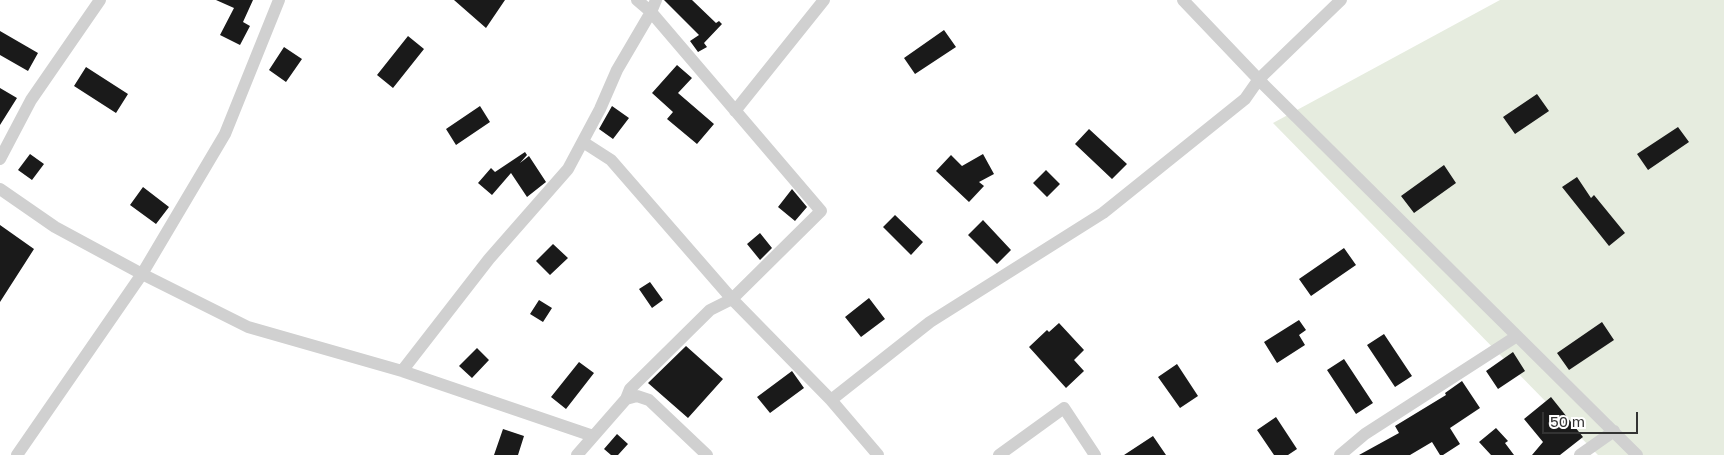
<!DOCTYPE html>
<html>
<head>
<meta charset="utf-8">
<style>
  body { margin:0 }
  #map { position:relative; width:1724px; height:455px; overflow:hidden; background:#fff; font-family:"Golos Text",sans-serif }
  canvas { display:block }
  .scale { position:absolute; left:1542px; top:412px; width:96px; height:22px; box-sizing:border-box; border:2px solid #333; border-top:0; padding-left:6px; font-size:15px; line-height:18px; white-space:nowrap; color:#333; -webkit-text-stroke:4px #fff; paint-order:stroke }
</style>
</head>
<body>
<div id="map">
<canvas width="1724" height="455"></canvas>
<div class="scale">50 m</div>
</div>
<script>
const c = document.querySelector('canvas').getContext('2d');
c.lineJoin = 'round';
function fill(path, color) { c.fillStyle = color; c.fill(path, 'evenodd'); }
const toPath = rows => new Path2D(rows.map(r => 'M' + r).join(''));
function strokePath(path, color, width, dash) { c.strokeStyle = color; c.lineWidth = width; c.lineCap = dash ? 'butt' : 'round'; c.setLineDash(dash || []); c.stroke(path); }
fill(toPath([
  [1500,0,1724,0,1724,455,1598,455,1273,123]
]), '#e6ecdf');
fill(toPath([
  [216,0,253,0,243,22,250,26,240,45,220,35,234,8],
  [454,0,505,0,486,28],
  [664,0,692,0,716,23,719,21,722,24,704,43,707,47,698,52,690,41,699,35],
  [944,30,956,47,915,74,904,58],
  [0,31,38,53,28,71,0,55],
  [408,36,424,49,393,88,377,75],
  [284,47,302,59,286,82,269,70],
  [677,65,692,78,678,93,714,124,697,144,667,119,673,112,652,93],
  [86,67,128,94,116,113,74,86],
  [0,88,17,98,0,125],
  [1537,94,1549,111,1515,134,1503,117],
  [480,106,490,122,456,145,446,129],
  [612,106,629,118,613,139,599,129],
  [1678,127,1689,142,1648,170,1637,154],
  [1089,129,1127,164,1112,179,1075,144],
  [525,152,527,155,520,163,529,156,546,182,527,197,511,173,492,195,478,183,491,168,495,172],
  [30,154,44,164,32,180,18,170],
  [983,154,994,174,979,182,984,186,969,202,936,171,951,155,962,166],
  [1444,165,1456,183,1414,213,1401,196],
  [1046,170,1060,184,1047,197,1033,183],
  [1577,177,1591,198,1594,195,1625,233,1609,246,1562,187],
  [143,187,169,207,156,224,130,205],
  [792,189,807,207,795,221,778,207],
  [895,215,923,242,911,255,883,227],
  [983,220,1011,250,997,264,968,235],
  [0,225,34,249,0,302],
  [760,233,772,248,760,260,747,244],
  [553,244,568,258,550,275,536,261],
  [1344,248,1356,265,1311,296,1299,279],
  [650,282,663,300,652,308,639,289],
  [869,298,885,319,861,337,845,317],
  [539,300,552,308,543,322,530,314],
  [1299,320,1306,330,1299,335,1305,345,1277,363,1264,342],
  [1602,322,1614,340,1569,370,1557,353],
  [1059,323,1084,350,1074,360,1084,371,1066,388,1029,347,1047,330,1049,332],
  [1384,334,1412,376,1395,387,1367,345],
  [686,346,723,379,688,418,648,383],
  [477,348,489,360,472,378,459,366],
  [1513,352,1525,371,1498,389,1486,371],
  [1344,359,1373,403,1356,414,1327,370],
  [579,362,594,373,566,409,551,397],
  [1177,364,1198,396,1180,408,1158,377],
  [792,371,804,388,770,413,757,397],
  [1462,381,1480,408,1450,428,1460,444,1443,455,1440,455,1432,442,1410,455,1359,455,1399,433,1395,426,1446,395,1445,393],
  [1551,397,1583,437,1560,455,1532,455,1543,442,1524,419],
  [1276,417,1297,449,1288,455,1274,455,1257,430],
  [1496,428,1508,441,1505,443,1514,455,1491,455,1479,442],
  [503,429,524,436,518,455,494,455],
  [617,434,628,444,618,455,611,455,604,449],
  [1153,436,1166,455,1124,455]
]), '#1a1a1a');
strokePath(toPath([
  [1183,0,1264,85,1637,455],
  [735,111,824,0],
  [583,142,611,160,732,299,831,400,878,455],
  [0,159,31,100,100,0],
  [0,189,55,227,142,274,248,327,402,371,593,436],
  [402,371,489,259,568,169,600,109,617,70,651,12,656,0],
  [626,399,630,389,710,310,732,299,821,211,651,12,637,0],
  [831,400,930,322,1103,213,1245,99,1259,79,1341,0],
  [17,455,142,274,225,134,279,0],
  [577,455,626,399,637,396,649,400,707,455],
  [999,455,1064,408,1095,455],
  [1340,455,1365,434,1517,336],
  [1580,455,1614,431]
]), '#d0d0d0', 12);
</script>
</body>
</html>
